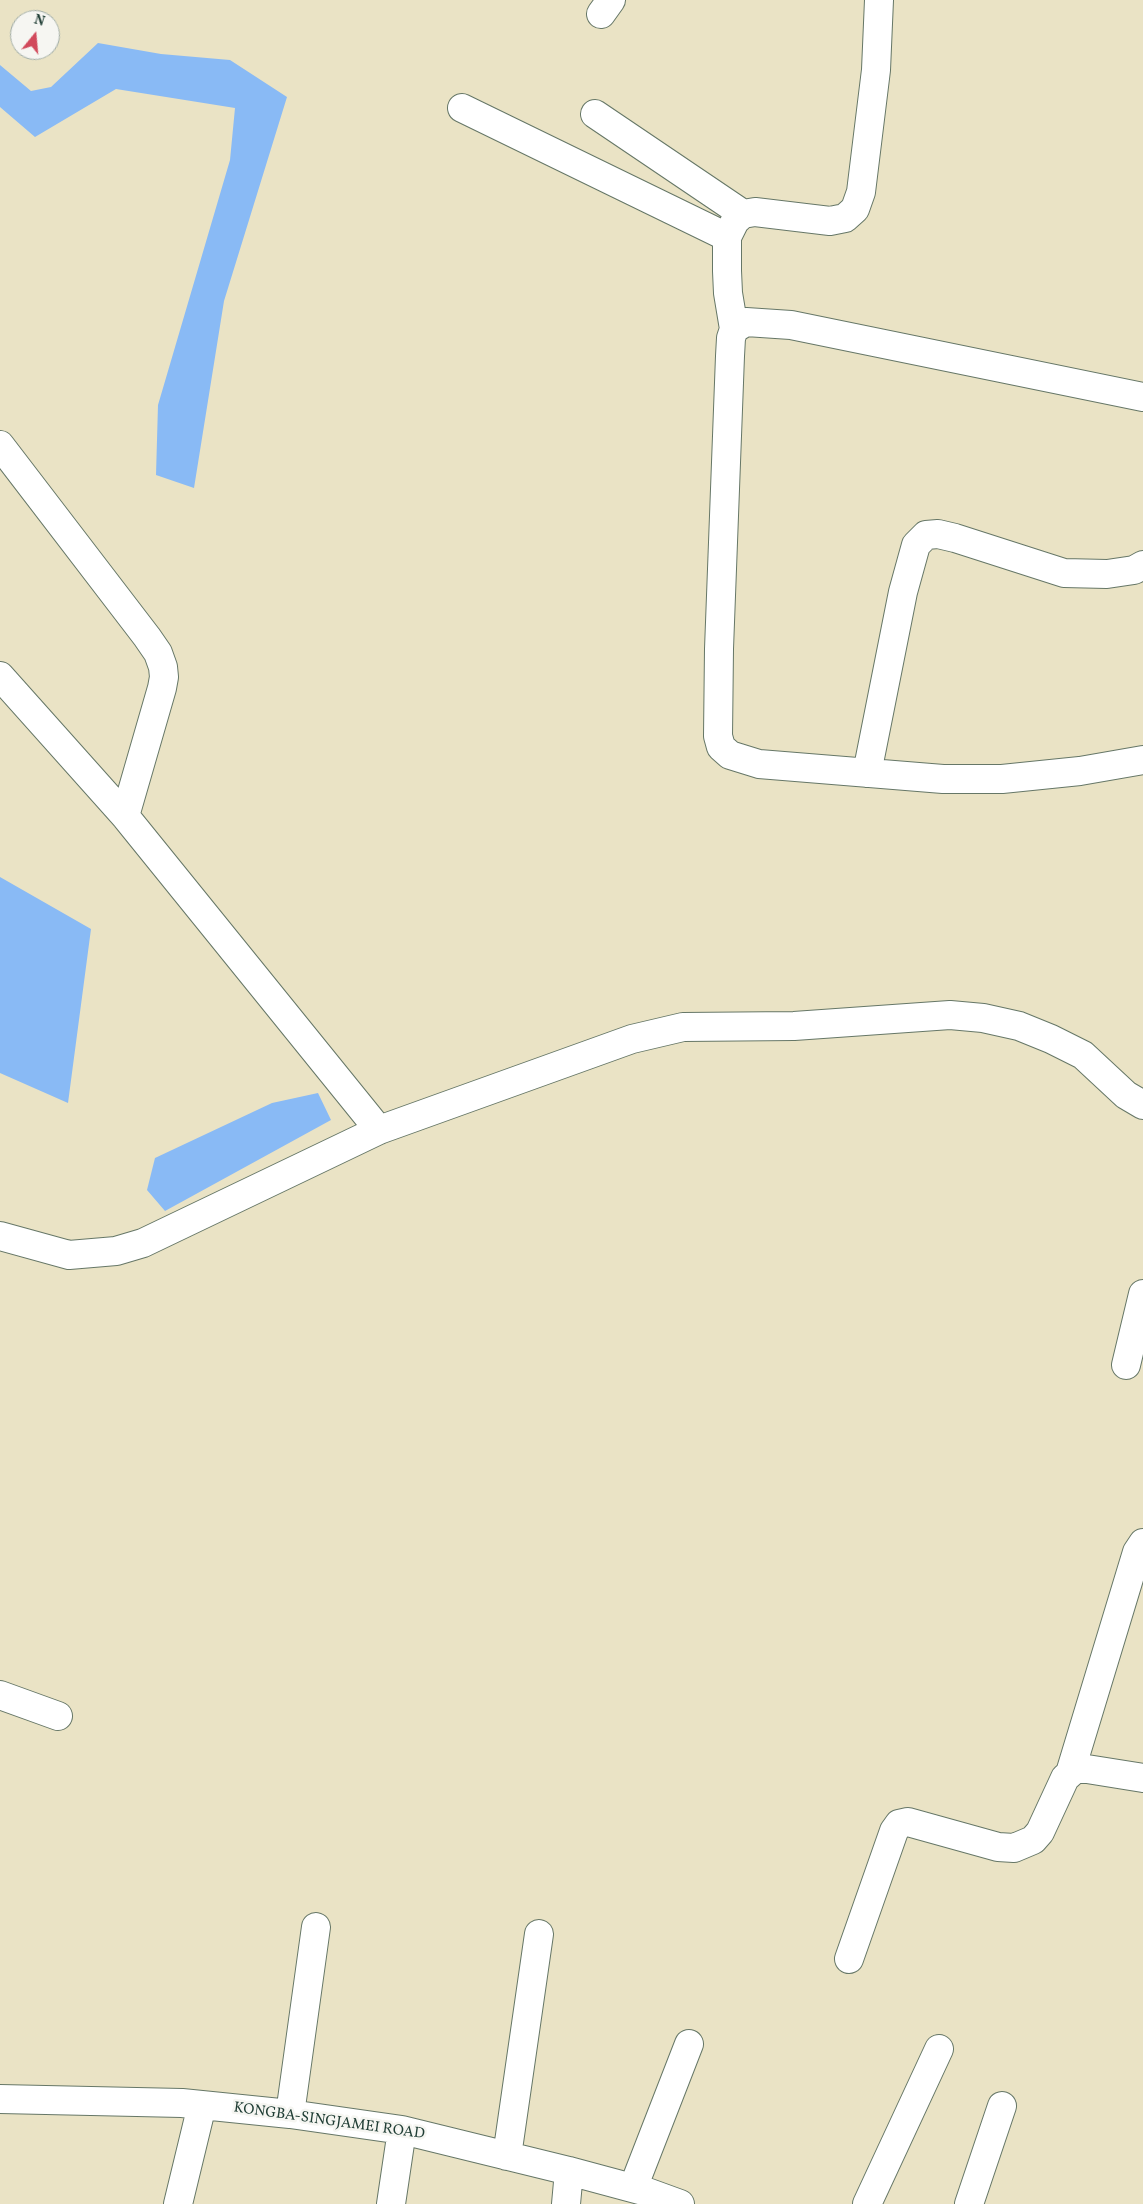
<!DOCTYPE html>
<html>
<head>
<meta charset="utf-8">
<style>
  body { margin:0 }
  #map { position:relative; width:1143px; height:2204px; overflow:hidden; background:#eae3c5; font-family:Vollkorn,serif }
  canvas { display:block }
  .north { position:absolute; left:10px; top:10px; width:50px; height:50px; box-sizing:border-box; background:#f6f6f2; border:1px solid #a0aca6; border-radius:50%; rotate:17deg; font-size:14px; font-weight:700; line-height:20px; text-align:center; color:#1f3d34 }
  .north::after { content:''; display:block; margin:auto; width:18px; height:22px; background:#d1495b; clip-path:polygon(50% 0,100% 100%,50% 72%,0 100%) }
</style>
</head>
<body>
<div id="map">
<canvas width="1143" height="2204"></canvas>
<div class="north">N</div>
</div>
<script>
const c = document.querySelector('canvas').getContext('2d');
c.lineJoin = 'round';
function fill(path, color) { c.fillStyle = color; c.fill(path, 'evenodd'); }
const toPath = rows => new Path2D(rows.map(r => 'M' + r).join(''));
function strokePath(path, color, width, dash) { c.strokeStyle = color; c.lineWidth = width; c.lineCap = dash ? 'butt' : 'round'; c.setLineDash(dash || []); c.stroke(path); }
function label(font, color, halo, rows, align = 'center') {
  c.font = font + ' Vollkorn,serif'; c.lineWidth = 5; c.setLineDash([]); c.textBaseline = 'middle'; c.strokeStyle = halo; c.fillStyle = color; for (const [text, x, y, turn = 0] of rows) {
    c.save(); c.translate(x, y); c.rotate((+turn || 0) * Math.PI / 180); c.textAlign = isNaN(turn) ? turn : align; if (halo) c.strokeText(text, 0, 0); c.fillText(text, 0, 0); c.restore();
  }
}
fill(toPath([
  [98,43,161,54,230,60,287,97,224,301,194,488,156,475,158,405,230,160,235,108,116,89,35,137,0,107,0,65,31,91,51,87],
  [0,877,91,929,68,1103,0,1073],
  [318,1093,331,1120,165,1211,147,1190,155,1158,272,1103]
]), '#89baf5');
const minor = toPath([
  [601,14,611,0],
  [462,108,727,237],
  [595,114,743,214],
  [734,329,728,293,727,271,727,237,735,221,743,214,755,212,830,221,845,218,855,209,861,192,876,70,879,0],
  [1143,397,791,325,746,322,734,329,731,338,730,356,719,649,718,736,721,747,730,755,759,764,943,779,1002,779,1080,771,1143,760],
  [0,445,147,637,158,653,163,667,164,677,162,688,125,816],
  [0,676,125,816,379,1130],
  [867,773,903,592,916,545,926,535,938,534,955,538,1064,573,1107,574,1134,570,1143,565],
  [0,1236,69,1255,116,1251,143,1243,379,1130,632,1039,683,1027,794,1026,950,1015,983,1018,1019,1026,1051,1039,1083,1055,1126,1095,1143,1105],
  [1126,1365,1143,1294],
  [0,1695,58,1716],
  [1070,1773,1137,1552,1143,1543],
  [849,1959,894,1831,899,1824,908,1822,998,1847,1014,1848,1033,1840,1040,1832,1065,1778,1075,1769,1087,1769,1143,1778],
  [0,2099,182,2103,290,2114,402,2130,569,2171,647,2192,680,2204],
  [290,2114,316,1927],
  [507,2156,539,1934],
  [633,2188,689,2044],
  [178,2204,202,2105],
  [391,2204,402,2130],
  [566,2204,569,2171],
  [867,2204,939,2049],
  [969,2204,1002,2106]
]);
strokePath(minor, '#667767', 30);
strokePath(minor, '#fff', 28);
label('15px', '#1f3d34', '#f6f6f2', [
  ["KONGBA-SINGJAMEI ROAD",329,2122,8]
]);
</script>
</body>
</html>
